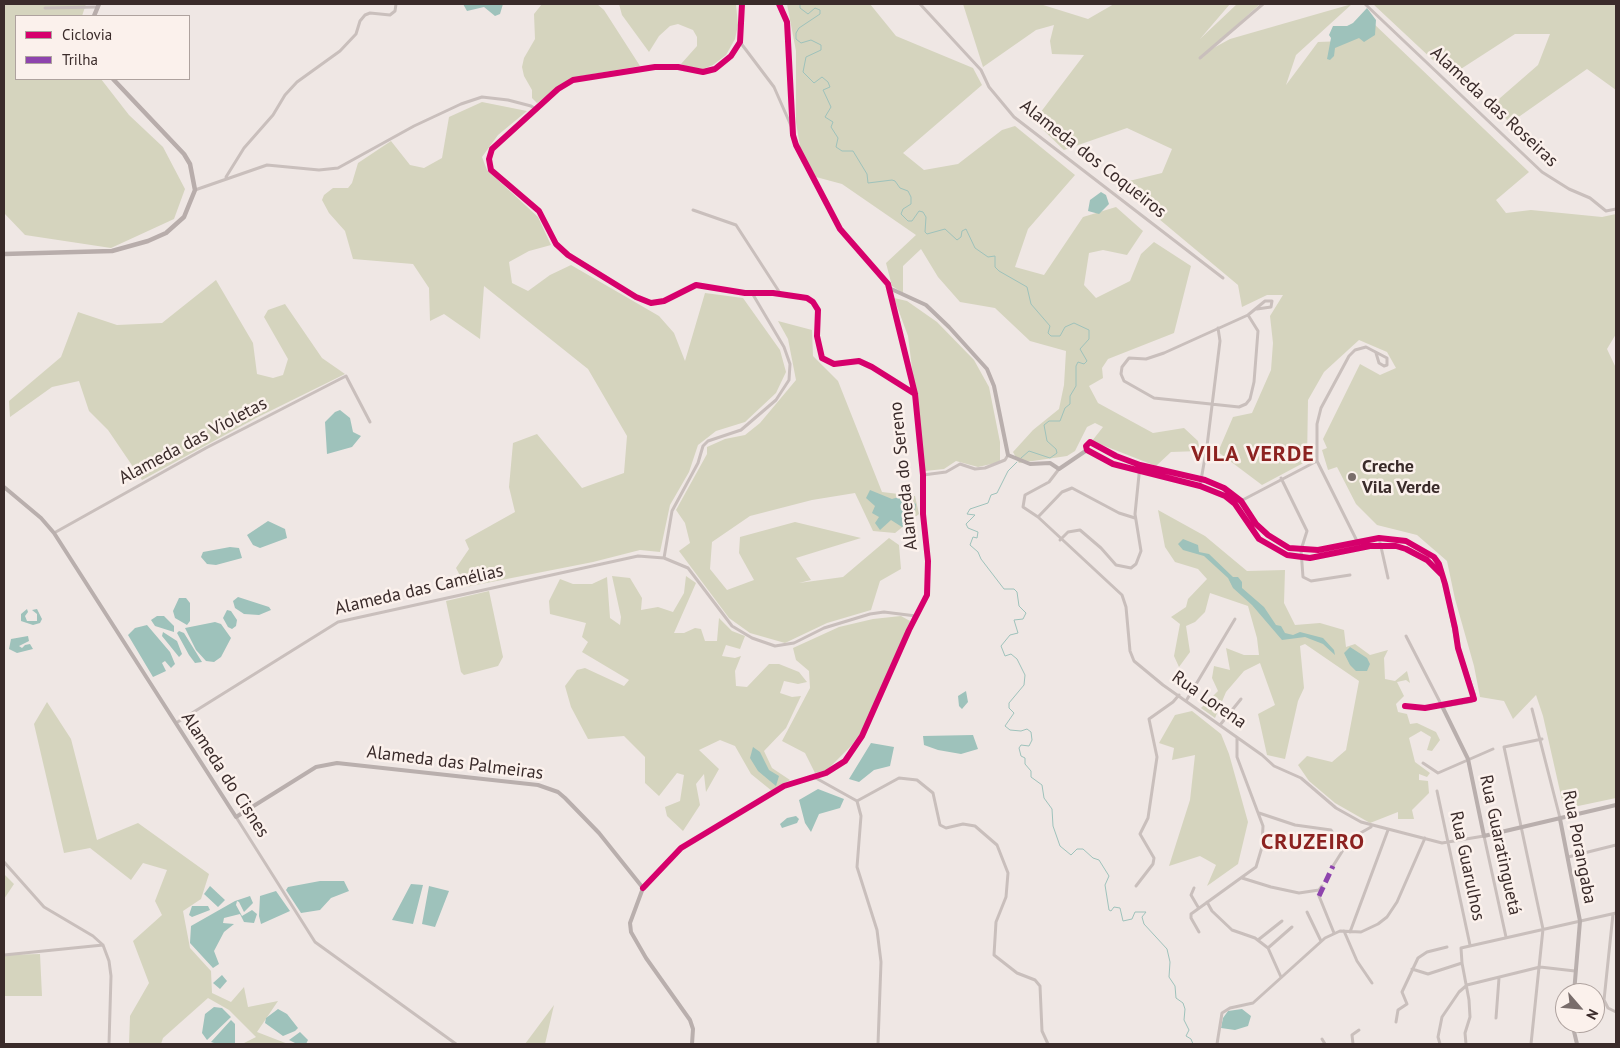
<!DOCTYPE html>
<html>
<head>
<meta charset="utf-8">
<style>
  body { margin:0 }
  #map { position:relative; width:1620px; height:1048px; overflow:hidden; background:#efe7e4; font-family:"PT Sans",sans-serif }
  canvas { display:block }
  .frame { position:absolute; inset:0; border:5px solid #3a2b2a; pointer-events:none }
  .legend { position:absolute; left:15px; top:15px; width:175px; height:65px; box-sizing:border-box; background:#fbf1ec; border:1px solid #aea29e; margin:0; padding:6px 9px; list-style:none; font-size:15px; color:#3a2b2a }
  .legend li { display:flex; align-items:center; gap:10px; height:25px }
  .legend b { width:25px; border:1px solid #aea29e }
  .north { position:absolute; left:1555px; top:983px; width:50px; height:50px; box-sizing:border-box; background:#fbf1ec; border:1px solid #aea29e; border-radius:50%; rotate:117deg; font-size:14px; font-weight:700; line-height:20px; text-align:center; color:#3a2b2a }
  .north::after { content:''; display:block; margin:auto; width:18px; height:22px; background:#796d6b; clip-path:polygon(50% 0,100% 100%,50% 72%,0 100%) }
</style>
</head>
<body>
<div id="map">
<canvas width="1620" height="1048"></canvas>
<div class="frame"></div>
<ul class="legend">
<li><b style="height:6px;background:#d6006c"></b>Ciclovia</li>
<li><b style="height:6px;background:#8e44ad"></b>Trilha</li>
</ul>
<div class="north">N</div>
</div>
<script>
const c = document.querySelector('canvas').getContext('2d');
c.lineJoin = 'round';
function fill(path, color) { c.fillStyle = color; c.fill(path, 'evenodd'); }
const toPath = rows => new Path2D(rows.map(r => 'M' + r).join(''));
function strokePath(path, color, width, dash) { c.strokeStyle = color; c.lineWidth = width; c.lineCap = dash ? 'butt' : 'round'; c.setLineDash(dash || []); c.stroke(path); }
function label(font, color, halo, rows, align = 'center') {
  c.font = font + ' "PT Sans",sans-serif'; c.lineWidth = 5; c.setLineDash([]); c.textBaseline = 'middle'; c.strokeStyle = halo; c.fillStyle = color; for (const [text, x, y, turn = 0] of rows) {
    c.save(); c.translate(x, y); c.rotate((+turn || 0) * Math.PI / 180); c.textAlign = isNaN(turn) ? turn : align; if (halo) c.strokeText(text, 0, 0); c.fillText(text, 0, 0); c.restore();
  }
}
fill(toPath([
  [4,4,86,4,82,16,16,16,16,79,101,79,129,115,163,147,185,189,174,219,111,248,25,235,4,213],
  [542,4,597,4,604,10,640,66,581,76,564,83,537,103,532,98,532,90,524,76,522,67,524,58,535,39,534,14],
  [619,4,736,4,738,25,735,39,726,55,713,65,703,69,689,67,681,64,697,46,697,37,693,30,678,24,670,26,659,36,649,52,622,15],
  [787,4,870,4,896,36,973,68,982,85,903,153,924,170,958,164,1002,130,1015,126,1075,175,1028,229,1015,267,1044,275,1083,217,1116,207,1143,231,1127,255,1103,250,1089,253,1084,285,1096,298,1130,281,1141,254,1154,242,1191,266,1174,333,1108,359,1102,368,1103,378,1089,386,1098,403,1153,433,1184,428,1198,441,1200,451,1171,452,1156,466,1092,441,1103,427,1095,423,1087,427,1075,451,1067,456,1019,463,1013,452,1033,430,1059,409,1064,385,1066,351,1030,341,995,308,960,302,938,277,921,249,903,266,903,293,892,286,886,263,916,235,842,184,816,177,801,153,796,122,796,51],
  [963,4,1040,4,1088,19,1114,4,1230,4,1200,39,1237,4,1260,4,1208,51,1230,39,1352,4,1296,55,1286,85,1318,42,1344,41,1373,23,1529,172,1496,200,1506,213,1531,210,1602,217,1616,214,1616,334,1607,349,1616,368,1616,798,1564,809,1543,716,1536,695,1513,719,1504,701,1480,697,1474,666,1455,599,1447,561,1417,535,1377,525,1356,504,1337,467,1328,470,1322,450,1327,448,1323,439,1360,364,1380,375,1396,368,1387,352,1359,340,1324,372,1308,400,1307,461,1262,485,1218,452,1233,417,1252,413,1271,370,1273,343,1270,316,1283,295,1267,295,1242,307,1238,285,1153,214,1129,181,1162,173,1172,149,1127,128,1064,150,1034,121,1084,55,1052,54,1050,41,1054,25,1036,30,983,67],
  [1373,4,1616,4,1616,90,1587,69,1510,123,1492,105,1538,65,1550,34,1515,34,1450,76],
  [482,102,527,111,498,135,482,157,487,170,538,217,551,245,529,251,509,262,512,283,528,291,550,275,571,265,659,316,674,333,685,361,705,293,743,298,780,350,786,372,776,393,745,422,716,431,698,445,689,472,670,505,660,552,640,550,593,562,466,587,456,568,469,549,465,540,515,512,509,487,513,443,537,434,582,488,624,473,627,436,588,369,484,286,480,339,444,314,430,321,429,288,413,264,353,259,345,231,329,213,322,200,324,195,333,188,348,188,352,183,358,163,391,141,410,165,424,168,442,158,449,117],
  [216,280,253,343,257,374,273,378,283,375,288,359,264,317,268,310,285,304,322,358,345,374,258,417,142,480,108,430,89,411,79,381,52,387,10,417,9,401,61,357,78,312,117,325,162,323],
  [894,298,907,301,937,322,974,360,989,387,1000,442,1000,462,978,467,956,461,944,469,925,471,908,336],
  [778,321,812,330,813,356,838,381,882,492,915,496,919,514,895,533,873,531,855,493,812,500,750,516,712,542,710,569,727,590,754,580,739,553,740,537,795,522,861,538,796,558,811,580,799,583,843,577,889,538,899,545,901,569,880,581,871,610,827,623,785,643,750,633,729,618,679,551,690,543,685,523,676,510,707,454,707,447,725,439,745,435,760,423,796,380,788,339],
  [1158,510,1205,536,1247,571,1285,570,1284,603,1295,625,1320,623,1344,630,1346,647,1355,644,1370,655,1388,650,1384,658,1385,679,1395,681,1407,671,1410,683,1406,680,1397,682,1404,696,1396,704,1398,712,1407,714,1410,724,1417,723,1436,732,1440,740,1432,751,1427,750,1431,737,1421,731,1409,738,1415,762,1430,773,1427,777,1419,774,1419,780,1428,781,1429,793,1412,810,1414,819,1398,819,1398,812,1370,823,1335,803,1309,781,1298,765,1307,756,1332,762,1346,750,1359,681,1305,644,1300,646,1304,688,1298,701,1285,759,1267,755,1258,714,1275,705,1260,663,1244,671,1226,692,1215,718,1201,708,1218,691,1212,678,1214,666,1230,670,1226,648,1244,655,1259,655,1257,638,1248,606,1210,593,1205,612,1195,622,1186,626,1190,652,1179,667,1174,656,1180,624,1171,617,1186,607,1188,599,1207,579,1198,569,1175,562,1165,547],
  [612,576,630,578,642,598,641,610,658,607,673,612,684,593,686,576,696,583,674,633,684,633,695,628,701,629,705,641,717,641,719,618,732,631,745,636,740,649,726,645,722,656,735,658,741,656,735,671,736,686,747,687,769,664,779,664,799,672,807,682,798,684,784,681,780,693,792,697,801,696,786,728,764,751,772,768,790,780,772,791,751,774,735,746,720,740,699,750,719,769,706,792,704,774,696,784,700,805,683,831,667,816,665,807,680,801,684,775,677,773,659,796,645,783,645,757,624,736,588,739,571,707,565,686,577,670,585,668,624,686,629,680,582,652,588,642,582,637,586,623,550,614,549,601,560,579,573,584,592,584,607,577,610,618,620,625,621,617],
  [489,591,503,657,498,666,464,675,461,672,446,601],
  [901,616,910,621,863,729,852,745,827,770,815,773,805,753,782,741,810,688,809,671,796,660,793,648,839,627,873,619],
  [47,702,71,739,97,840,138,823,209,874,201,899,183,911,190,948,211,971,212,993,231,1002,244,987,248,1007,278,1001,257,1032,288,1044,242,1044,256,1037,229,1010,208,998,163,1038,161,1044,129,1044,130,1016,149,983,133,941,162,915,155,901,167,870,143,863,131,880,90,848,64,853,34,724],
  [1192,711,1221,734,1229,754,1248,822,1238,864,1207,886,1216,865,1200,856,1169,866,1190,800,1195,755,1172,760,1174,748,1159,743,1175,715],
  [4,874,14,884,4,899],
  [40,954,42,996,4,996,4,955],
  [554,1005,545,1044,525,1044]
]), '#d5d4be');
fill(toPath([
  [463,4,503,4,500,14,495,16,484,7,467,11],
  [1367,8,1376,20,1375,35,1364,42,1359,38,1335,48,1334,56,1330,60,1327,59,1331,38,1329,35,1333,26,1347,26,1353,23],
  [1101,192,1106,195,1109,204,1099,214,1088,211,1090,200],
  [340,410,350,418,353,432,361,436,352,447,327,454,325,422,335,412],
  [870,490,892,499,902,496,916,504,914,517,902,527,891,520,880,530,875,523,879,517,872,513,875,506,866,498],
  [268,521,285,529,287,538,260,548,253,545,247,535],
  [1183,539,1198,545,1199,552,1209,554,1233,577,1238,577,1242,582,1242,588,1264,607,1276,625,1281,626,1285,633,1293,635,1300,632,1323,638,1334,650,1335,655,1323,644,1305,637,1282,640,1252,605,1233,588,1228,578,1204,556,1183,550,1178,544],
  [230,547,239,548,242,558,216,565,207,564,201,557,203,552],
  [238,597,269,607,271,610,259,615,244,614,235,608,233,601],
  [179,598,186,598,190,603,190,621,187,625,175,618,173,611],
  [27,609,28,612,25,616,27,621,37,621,37,614,32,610,37,609,42,619,40,623,33,625,21,621,21,614],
  [227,610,231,611,237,620,236,626,232,629,228,627,223,618],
  [157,616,164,616,174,626,174,632,155,626,151,620],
  [215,622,221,624,231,638,221,657,214,662,206,661,196,650,185,628],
  [147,625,170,652,175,664,171,668,165,661,162,663,166,671,153,677,128,635,135,628],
  [179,631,184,633,202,662,195,663,189,655,177,633],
  [163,632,177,641,182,654,179,657,162,636],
  [28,636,29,641,19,646,22,648,25,645,30,644,33,649,17,653,9,649,11,639],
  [1350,647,1367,658,1370,664,1367,671,1356,671,1350,665,1344,653],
  [966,691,968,702,962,709,959,706,958,696],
  [973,735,978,749,961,754,938,750,924,745,923,736],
  [871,743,894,747,890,766,874,770,859,782,849,779],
  [753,747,760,752,769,770,779,776,776,786,758,771,750,758],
  [818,789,844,799,840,808,819,814,811,832,805,823,799,800],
  [796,816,799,819,797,823,782,828,780,824,787,818],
  [320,881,344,881,349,891,331,898,320,910,301,913,286,890,288,887],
  [411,884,423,885,413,924,392,920],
  [210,886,225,900,218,907,204,894],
  [429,886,449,891,435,927,422,924],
  [276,891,290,911,261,924,259,916,260,896],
  [250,896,253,903,244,912,239,902,237,901,236,905,242,916,252,910,257,914,254,923,244,922,240,914,224,918,223,923,234,924,224,932,214,951,219,964,213,968,190,943,191,926,235,901],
  [192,906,208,906,210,910,192,917,189,915],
  [222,975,227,981,220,989,213,983],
  [214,1007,222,1008,231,1017,207,1040,202,1033,205,1014],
  [278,1009,287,1014,298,1028,295,1031,283,1036,265,1023,266,1018],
  [1242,1009,1251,1016,1248,1026,1235,1030,1221,1028,1223,1018,1228,1011],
  [231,1020,235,1024,235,1043,217,1044,211,1042],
  [300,1032,308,1040,306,1044,297,1044,289,1040]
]), '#9ec2bb');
strokePath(toPath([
  [800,4,800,8,808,14,815,8,820,10,820,14,799,28,796,33,796,39,801,43,811,40,821,45,821,50,806,57,803,72,814,83,822,77,828,82,830,87,823,90,824,92,831,107,825,117,833,122,831,127,838,138,836,147,842,151,853,151,867,174,868,183,892,180,895,181,900,188,908,191,911,197,911,204,903,209,901,214,908,221,912,221,919,211,923,212,926,217,925,232,927,234,945,229,957,240,961,237,962,231,966,229,975,248,988,257,995,256,995,267,999,271,1027,287,1031,304,1050,326,1048,333,1051,336,1060,336,1065,327,1074,323,1089,330,1089,339,1080,349,1087,361,1084,364,1078,362,1076,366,1076,386,1070,396,1070,404,1065,408,1060,421,1049,421,1044,425,1047,441,1056,449,1057,453,1050,458,1029,451,1021,458],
  [1017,462,1008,471,997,493,991,495,988,503,970,509,967,514,975,515,966,524,968,528,978,532,977,538,973,537,970,545,978,552,981,559,1004,589,1014,589,1017,592,1019,606,1026,613,1023,619,1014,620,1018,633,1010,635,1001,646,1005,656,1011,654,1017,659,1025,675,1024,685,1009,703,1009,708,1014,713,1005,726,1010,730,1021,731,1027,729,1031,732,1032,740,1029,746,1021,745,1019,748,1021,756,1025,758,1025,764,1031,771,1031,777,1042,785,1044,798,1052,809,1053,826,1060,846,1071,855,1077,849,1083,849,1093,858,1099,860,1109,876,1105,885,1109,910,1111,911,1114,907,1120,908,1123,921,1132,919,1135,912,1146,912,1142,917,1144,924,1167,949,1170,962,1169,977,1175,986,1176,998,1183,1003,1185,1009,1184,1020,1189,1030,1186,1036,1191,1039,1193,1044]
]), '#9ec2bb', 1);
strokePath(toPath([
  [742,4,740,42,731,56,715,69,703,72,678,67,655,67,573,80,558,89,492,149,489,159,491,170,539,211,556,244,568,255,636,297,651,303,664,301,696,285,745,293,773,293,807,298,813,302,818,310,817,336,822,358,834,364,859,361,872,367,915,394],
  [920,4,981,70,989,87,1014,117,1223,278],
  [1365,4,1542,172,1569,189,1590,198,1606,211,1616,209],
  [45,8,98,7],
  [740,42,774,87,792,128],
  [1200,58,1263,4],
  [226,177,244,148,273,115,285,95,297,82,340,51,356,34,360,21,365,15,370,13,390,15,395,11,396,4],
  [195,190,267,165,319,170,338,168,414,126,461,104,482,97,508,100,531,106,537,110],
  [693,210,736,225,780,293],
  [1248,315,1258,331,1254,382,1250,399,1246,404,1239,407,1154,398,1124,381,1121,374,1122,367,1129,358,1146,359,1164,353,1248,315,1265,301,1272,301,1271,307,1257,309],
  [1059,469,1049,482,1025,495,1023,507,1038,517,1122,595,1126,607,1130,651,1134,661,1163,685,1262,755,1274,766,1301,778,1336,808,1361,822,1442,843,1484,836,1506,937],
  [923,475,946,472,960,464,975,469,985,468,1005,460,1008,455],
  [1281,478,1307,531,1301,550,1303,577,1311,581,1350,575],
  [1200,486,1207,446,1220,341,1218,328],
  [1235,504,1317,461],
  [1038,517,1062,492,1072,488,1119,513,1135,518],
  [54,533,206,448,346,376,370,422],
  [1379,538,1388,578],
  [1060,540,1068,532,1080,530,1101,548,1116,565,1131,568,1136,564,1141,551,1135,514,1140,465],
  [1357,549,1357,541,1317,461,1317,424,1321,408,1349,356,1355,350,1366,347,1387,358,1387,365,1384,366,1379,363,1376,353],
  [664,558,672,511,698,463,703,446,708,441,741,430,776,400,789,380,790,364,784,347,752,293],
  [1442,575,1445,584],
  [1186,701,1235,619],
  [1405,706,1423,708,1442,706,1406,636],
  [1532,709,1560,818],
  [176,723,338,622,638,556,664,558,688,568,732,626,752,638,775,646,794,643,824,628,870,614,884,612,916,616],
  [1220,725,1241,699],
  [1423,763,1438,773,1493,749],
  [814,777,857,801],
  [1437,791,1470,945],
  [857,801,899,778,917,780,933,793,940,825,946,828,963,824,975,826,997,845,1008,873,1006,897,996,922,994,955,1017,973,1035,980,1040,986,1042,1031,1048,1044],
  [857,801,861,816,857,867,877,930,881,962,878,1044],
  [1259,813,1295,825,1331,830,1339,842,1345,846],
  [236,817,315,942,456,1044],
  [1568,857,1616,845],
  [4,862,44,907,93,936,103,945,109,961,111,976,109,1044],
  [1333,866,1350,839,1371,827],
  [1242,878,1271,887,1299,893,1319,890,1322,886],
  [1136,886,1153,864,1154,858,1140,834,1148,818,1157,757,1149,719,1173,702,1179,695],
  [1194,888,1191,895,1198,907],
  [1319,896,1334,933],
  [1207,902,1212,911,1232,930,1255,938,1268,948,1281,977],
  [1307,912,1321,941],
  [1613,914,1604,1000,1608,1008,1616,1012],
  [1344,931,1357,961,1372,983],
  [1199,932,1191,918,1191,914,1256,867,1262,847,1263,826,1237,757,1237,738],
  [1350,932,1388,830],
  [1258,940,1282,921],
  [1268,948,1292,927],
  [4,955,103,945],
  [1412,969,1428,974,1462,963],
  [1496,1018,1499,978],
  [1396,1022,1398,1010,1407,1004,1402,992,1418,958,1427,952,1447,947],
  [1322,1039,1325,1044],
  [1217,1044,1222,1013,1230,1008,1253,1003,1325,938,1340,931,1361,932,1378,924,1387,917,1397,902,1425,838],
  [1353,1044,1352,1035,1359,1030],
  [1440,1044,1438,1037,1442,1017,1459,992,1467,985,1540,967,1575,971],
  [1466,1044,1465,1033,1470,1017,1469,1000,1462,963,1461,948,1616,913],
  [1531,1044,1543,929,1504,747,1542,739]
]), '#c9bfbc', 3);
strokePath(toPath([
  [889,288,926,305,949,327,987,369,994,386,1008,455,1030,464,1050,463,1059,469,1087,450],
  [1090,442,1116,456,1140,465,1205,480,1224,488,1241,501,1256,524,1268,535,1289,548,1318,550,1379,538,1406,541,1434,557,1439,564,1442,575,1427,560,1406,549,1396,546,1370,546,1310,558,1287,555,1259,539,1235,504,1225,496,1200,486,1113,464,1087,450,1086,446,1090,442],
  [4,487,41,518,54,533,236,817,316,767,337,763,538,785,558,792,565,798,599,833,643,888,630,923,631,932,646,958,690,1020,693,1029,692,1044],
  [1445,584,1458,648,1474,695,1471,701,1442,706,1468,759,1484,836,1616,805],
  [1560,819,1580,921,1574,993],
  [643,888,681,848,784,786,826,773,845,761,862,736,909,630,927,595,928,561,923,514,923,475,915,394,888,284,840,229,796,145,793,135,787,22,779,4],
  [1572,1023,1577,1044]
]), '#b9afad', 4);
strokePath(toPath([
  [94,16,99,4],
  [4,254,112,251,148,241,166,233,184,217,195,190,190,164,184,154,113,79]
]), '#b8adab', 4.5);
strokePath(toPath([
  [1319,896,1333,866]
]), '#8e44ad', 5, [10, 5]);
strokePath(toPath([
  [742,4,740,42,731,56,715,69,703,72,678,67,655,67,573,80,558,89,492,149,489,159,491,170,539,211,556,244,568,255,636,297,651,303,664,301,696,285,745,293,773,293,807,298,813,302,818,310,817,336,822,358,834,364,859,361,872,367,915,394],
  [1405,706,1425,708,1474,699,1458,648,1455,628,1445,584,1439,564,1434,557,1406,541,1379,538,1318,550,1289,548,1268,535,1256,524,1241,501,1224,488,1205,480,1140,465,1116,456,1090,442,1086,446,1087,450,1113,464,1200,486,1225,496,1235,504,1259,539,1287,555,1310,558,1370,546,1396,546,1406,549,1427,560,1442,575],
  [643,888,681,848,784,786,826,773,845,761,862,736,909,630,927,595,928,561,923,514,923,475,915,394,888,284,840,229,796,145,793,135,787,22,779,4]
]), '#d6006c', 6);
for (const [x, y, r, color] of [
  [1352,477,5,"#796d6b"]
]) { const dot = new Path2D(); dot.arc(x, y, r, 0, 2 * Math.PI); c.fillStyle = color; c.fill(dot); strokePath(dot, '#fbf1ec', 2); }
label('18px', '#3a2b2a', '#fbf1ec', [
  ["Alameda das Roseiras",1494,107,43],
  ["Alameda dos Coqueiros",1093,159,38],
  ["Alameda das Violetas",193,441,-28],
  ["Alameda do Sereno",904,476,-96],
  ["Alameda das Camélias",419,590,-13],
  ["Rua Lorena",1209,700,35],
  ["Alameda das Palmeiras",455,763,7],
  ["Alameda do Cisnes",225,775,57],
  ["Rua Guaratinguetá",1500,845,78],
  ["Rua Porangaba",1579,847,79],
  ["Rua Guarulhos",1467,866,78]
]);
label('bold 18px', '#3a2b2a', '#fbf1ec', [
  ["Creche",1362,467],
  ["Vila Verde",1362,488]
], 'left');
c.letterSpacing = '1px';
label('bold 22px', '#8c2220', '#fbf1ec', [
  ["VILA VERDE",1253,455],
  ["CRUZEIRO",1313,843]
]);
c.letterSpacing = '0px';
</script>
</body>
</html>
